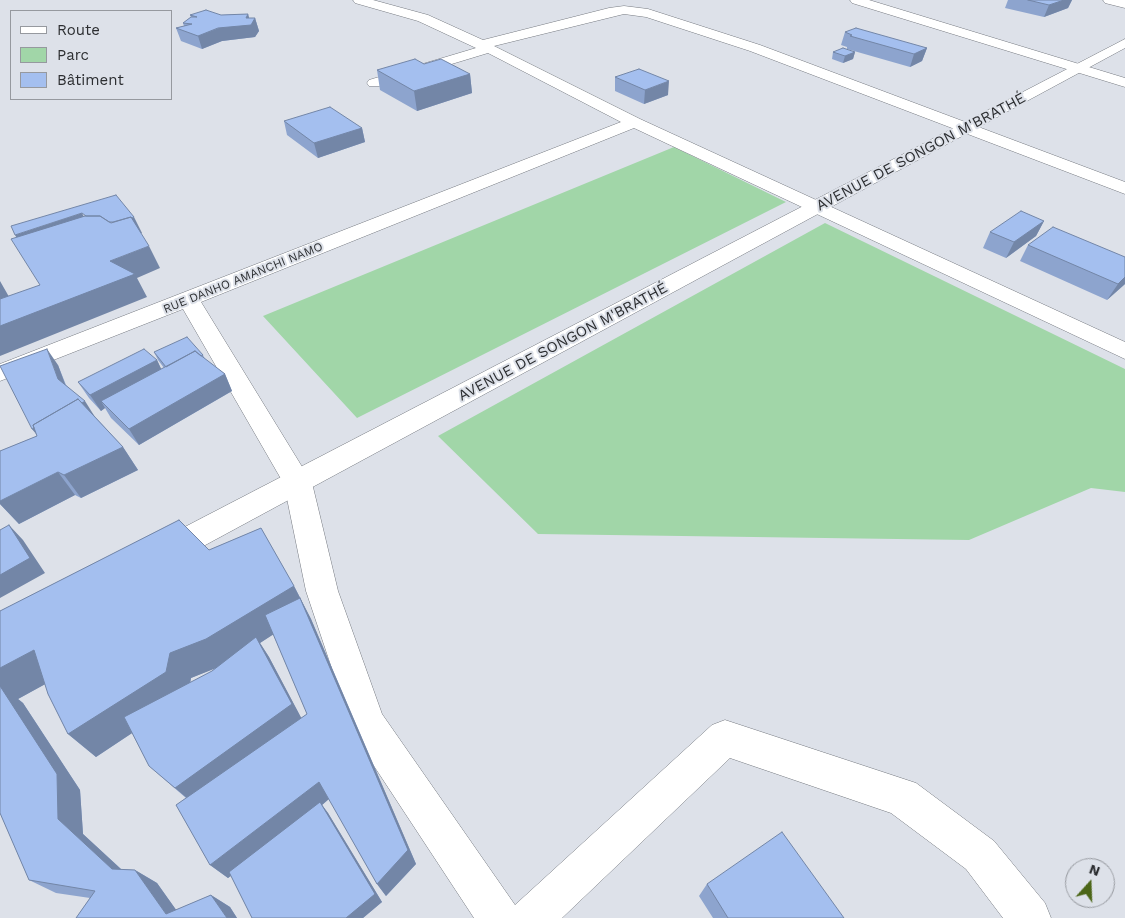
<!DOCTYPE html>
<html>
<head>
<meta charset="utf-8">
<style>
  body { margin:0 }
  #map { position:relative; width:1125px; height:918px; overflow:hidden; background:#dde1e9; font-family:"Work Sans",sans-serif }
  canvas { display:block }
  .legend { position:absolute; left:10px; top:10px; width:162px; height:90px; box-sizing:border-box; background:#dde1e9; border:1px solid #96999f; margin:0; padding:6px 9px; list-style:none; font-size:15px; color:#2c2e31 }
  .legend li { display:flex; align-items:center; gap:10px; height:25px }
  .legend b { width:25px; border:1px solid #96999f }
  .north { position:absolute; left:1065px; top:858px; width:50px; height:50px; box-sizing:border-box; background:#dde1e9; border:1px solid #96999f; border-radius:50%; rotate:20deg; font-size:14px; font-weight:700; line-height:20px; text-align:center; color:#2c2e31 }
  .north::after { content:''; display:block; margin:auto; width:18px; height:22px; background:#4c6618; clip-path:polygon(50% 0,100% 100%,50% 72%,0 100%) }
</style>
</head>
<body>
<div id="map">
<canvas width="1125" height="918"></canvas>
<ul class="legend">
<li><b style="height:6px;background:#fff"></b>Route</li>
<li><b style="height:14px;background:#a1d6a8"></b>Parc</li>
<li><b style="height:14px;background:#a4bfef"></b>Bâtiment</li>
</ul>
<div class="north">N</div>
</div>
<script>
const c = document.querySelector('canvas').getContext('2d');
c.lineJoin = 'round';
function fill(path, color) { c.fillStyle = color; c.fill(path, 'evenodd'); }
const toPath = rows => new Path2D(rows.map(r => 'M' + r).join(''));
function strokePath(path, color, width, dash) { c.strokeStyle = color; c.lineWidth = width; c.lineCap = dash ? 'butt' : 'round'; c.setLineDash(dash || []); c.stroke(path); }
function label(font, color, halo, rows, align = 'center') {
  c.font = font + ' "Work Sans",sans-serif'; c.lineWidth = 4; c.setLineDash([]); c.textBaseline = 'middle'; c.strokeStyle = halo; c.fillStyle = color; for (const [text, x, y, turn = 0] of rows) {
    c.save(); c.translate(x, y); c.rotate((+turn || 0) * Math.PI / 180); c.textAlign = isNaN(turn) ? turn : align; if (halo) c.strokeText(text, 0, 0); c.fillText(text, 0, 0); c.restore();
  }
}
fill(toPath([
  [674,147,786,202,357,418,263,316],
  [825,223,1125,369,1125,492,1091,488,969,540,538,534,438,436]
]), '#a1d6a8');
const street = toPath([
  [353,0,373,0,428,15,483,40,609,8,624,6,648,9,760,45,1125,182,1125,194,750,51,646,17,624,14,494,46,640,119,1125,342,1125,359,634,128,201,302,312,483,338,591,382,714,515,905,712,725,725,720,916,783,994,841,1045,903,1051,918,1003,918,966,869,891,813,730,758,562,918,474,918,355,737,306,591,284,484,183,309,0,381,0,364,621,122,488,53,379,86,369,86,367,83,369,80,476,48,418,21,355,3,353,0],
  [850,0,869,0,1125,78,1125,87,852,3,850,0],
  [1103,0,1125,0,1125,8,1105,3,1103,0]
]);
const secondary = toPath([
  [1125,39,1125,48,172,563,161,567,150,563,146,554,150,545,1125,39]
]);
strokePath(street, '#767a81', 1);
strokePath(secondary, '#767a81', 1);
fill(street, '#fff');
fill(secondary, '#fff');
fill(toPath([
  [1008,0,1072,0,1068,8,1044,17,1005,8],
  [248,14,249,18,255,18,259,31,255,37,222,41,202,49,181,41,176,28,184,26,183,23,191,17,190,15,221,15],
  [845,32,927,48,922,61,910,67,847,49,847,47,841,45],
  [833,52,855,52,853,59,843,63,832,59],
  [424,64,470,74,472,93,417,111,380,90,377,70],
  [615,77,668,95,644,104,615,91],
  [284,121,362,128,365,142,318,158,287,135],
  [1044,221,1036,236,1006,258,983,248,990,232],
  [1028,245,1125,257,1125,284,1107,300,1020,261],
  [154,352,203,355,205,359,225,374,232,391,139,445,111,418,105,408,101,411,89,398,78,382,157,360,161,369,164,368,158,360],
  [58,365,66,385,123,447,138,470,81,498,75,495,19,524,0,504,0,451,37,436,36,433,32,429],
  [179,520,209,550,261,528,294,586,311,619,416,864,386,896,377,884,329,799,322,805,328,813,382,902,363,918,252,918,231,876,228,878,210,865,176,805,186,798,149,766,132,733,96,757,68,734,48,694,45,684,18,699,23,703,80,790,83,834,121,869,135,870,157,883,176,910,211,895,230,907,237,918,76,918,90,898,56,893,29,880,0,813,0,611],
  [273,634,307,714,301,718,269,657,260,643],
  [215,668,212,671,190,683,191,678],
  [707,884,844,918,713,918,699,896]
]), '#8da4ce');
fill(toPath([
  [1064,0,1072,0,1068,8,1044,17,1049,5],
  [248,14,251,25,255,18,259,31,255,37,222,41,202,49,198,36,246,18],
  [927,48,922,61,910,67,914,54],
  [855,52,853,59,843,63,845,56],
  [470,74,472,93,417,111,414,91],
  [669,81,668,95,644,104,645,90],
  [362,128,365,142,318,158,314,143],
  [82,213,90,229,24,250,15,235],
  [134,217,142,233,124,238,116,222],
  [1044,221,1036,236,1006,258,1014,242],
  [149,246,160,268,137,278,147,297,0,356,0,326,110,261],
  [1125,277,1125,284,1107,300,1118,284],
  [0,281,12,302,0,300],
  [47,349,58,365,69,395,58,379],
  [157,360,165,377,101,401,105,408,101,411,90,395],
  [225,374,232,391,139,445,129,429],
  [85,401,95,417,45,445,32,429],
  [123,447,138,470,81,498,64,475],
  [58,472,75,495,19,524,0,504,0,501],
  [9,525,23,540,45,573,0,598,0,575],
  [294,586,311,619,416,864,386,896,377,884,307,613,260,643,269,657,304,723,194,804,175,788,224,665,191,678,188,696,96,757,68,734,170,653],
  [34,650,62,675,18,699,23,703,80,790,83,834,135,882,112,869,58,819,0,709,0,668],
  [319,782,330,798,322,805,328,813,382,902,363,918,346,918,322,805,228,878,210,865],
  [135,870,157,883,182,918,166,914],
  [211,895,230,907,237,918,227,918]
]), '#7386a7');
const building = toPath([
  [1028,0,1064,0,1049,5,1028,0],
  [206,10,221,15,248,14,246,18,255,18,251,25,218,28,198,36,176,28,192,24,183,23,191,17,197,17,190,15,206,10],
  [856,28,927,48,914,54,850,36,852,35,845,32,856,28],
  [843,48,855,52,845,56,833,52,843,48],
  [415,59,424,64,441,59,470,74,414,91,377,70,415,59],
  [639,69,669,81,645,90,615,77,639,69],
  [330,107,362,128,314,143,284,121,330,107],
  [116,195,134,217,132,218,131,217,113,222,109,222,100,216,86,216,82,213,15,235,11,226,116,195],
  [1021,211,1044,221,1014,242,990,232,1021,211],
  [85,216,100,216,111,223,131,217,149,246,110,261,135,274,0,326,0,299,40,285,11,239,85,216],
  [1053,227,1125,257,1125,277,1118,284,1028,245,1053,227],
  [187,337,203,355,201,356,195,351,166,367,154,352,187,337],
  [47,349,58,379,85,401,82,403,78,399,33,425,34,428,32,429,0,366,47,349],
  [144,349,157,360,90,395,78,382,144,349],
  [195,351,225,374,129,429,101,401,195,351],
  [78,399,123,447,64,475,58,472,0,501,0,451,37,436,33,425,78,399],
  [179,520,209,550,261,528,294,586,206,639,170,653,166,672,68,734,48,694,34,650,0,668,0,611,179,520],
  [9,525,30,558,0,575,0,530,9,525],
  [300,598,408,850,377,884,319,782,210,865,176,805,307,714,265,615,300,598],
  [256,637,292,704,175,788,149,766,124,717,212,671,256,637],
  [0,686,57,774,58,819,112,869,135,870,166,914,211,895,227,918,76,918,95,891,29,880,0,813,0,686],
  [320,802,375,894,346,918,252,918,229,872,320,802],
  [782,832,844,918,728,918,707,884,782,832]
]);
fill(building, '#a4bfef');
strokePath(building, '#7386a7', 1);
label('12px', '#2c2e31', '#dde1e9', [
  ["RUE DANHO AMANCHI NAMO",243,278,-22]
]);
label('15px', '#2c2e31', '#dde1e9', [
  ["AVENUE DE SONGON M'BRATHÉ",921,152,-28],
  ["AVENUE DE SONGON M'BRATHÉ",563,342,-28]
]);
</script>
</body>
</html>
